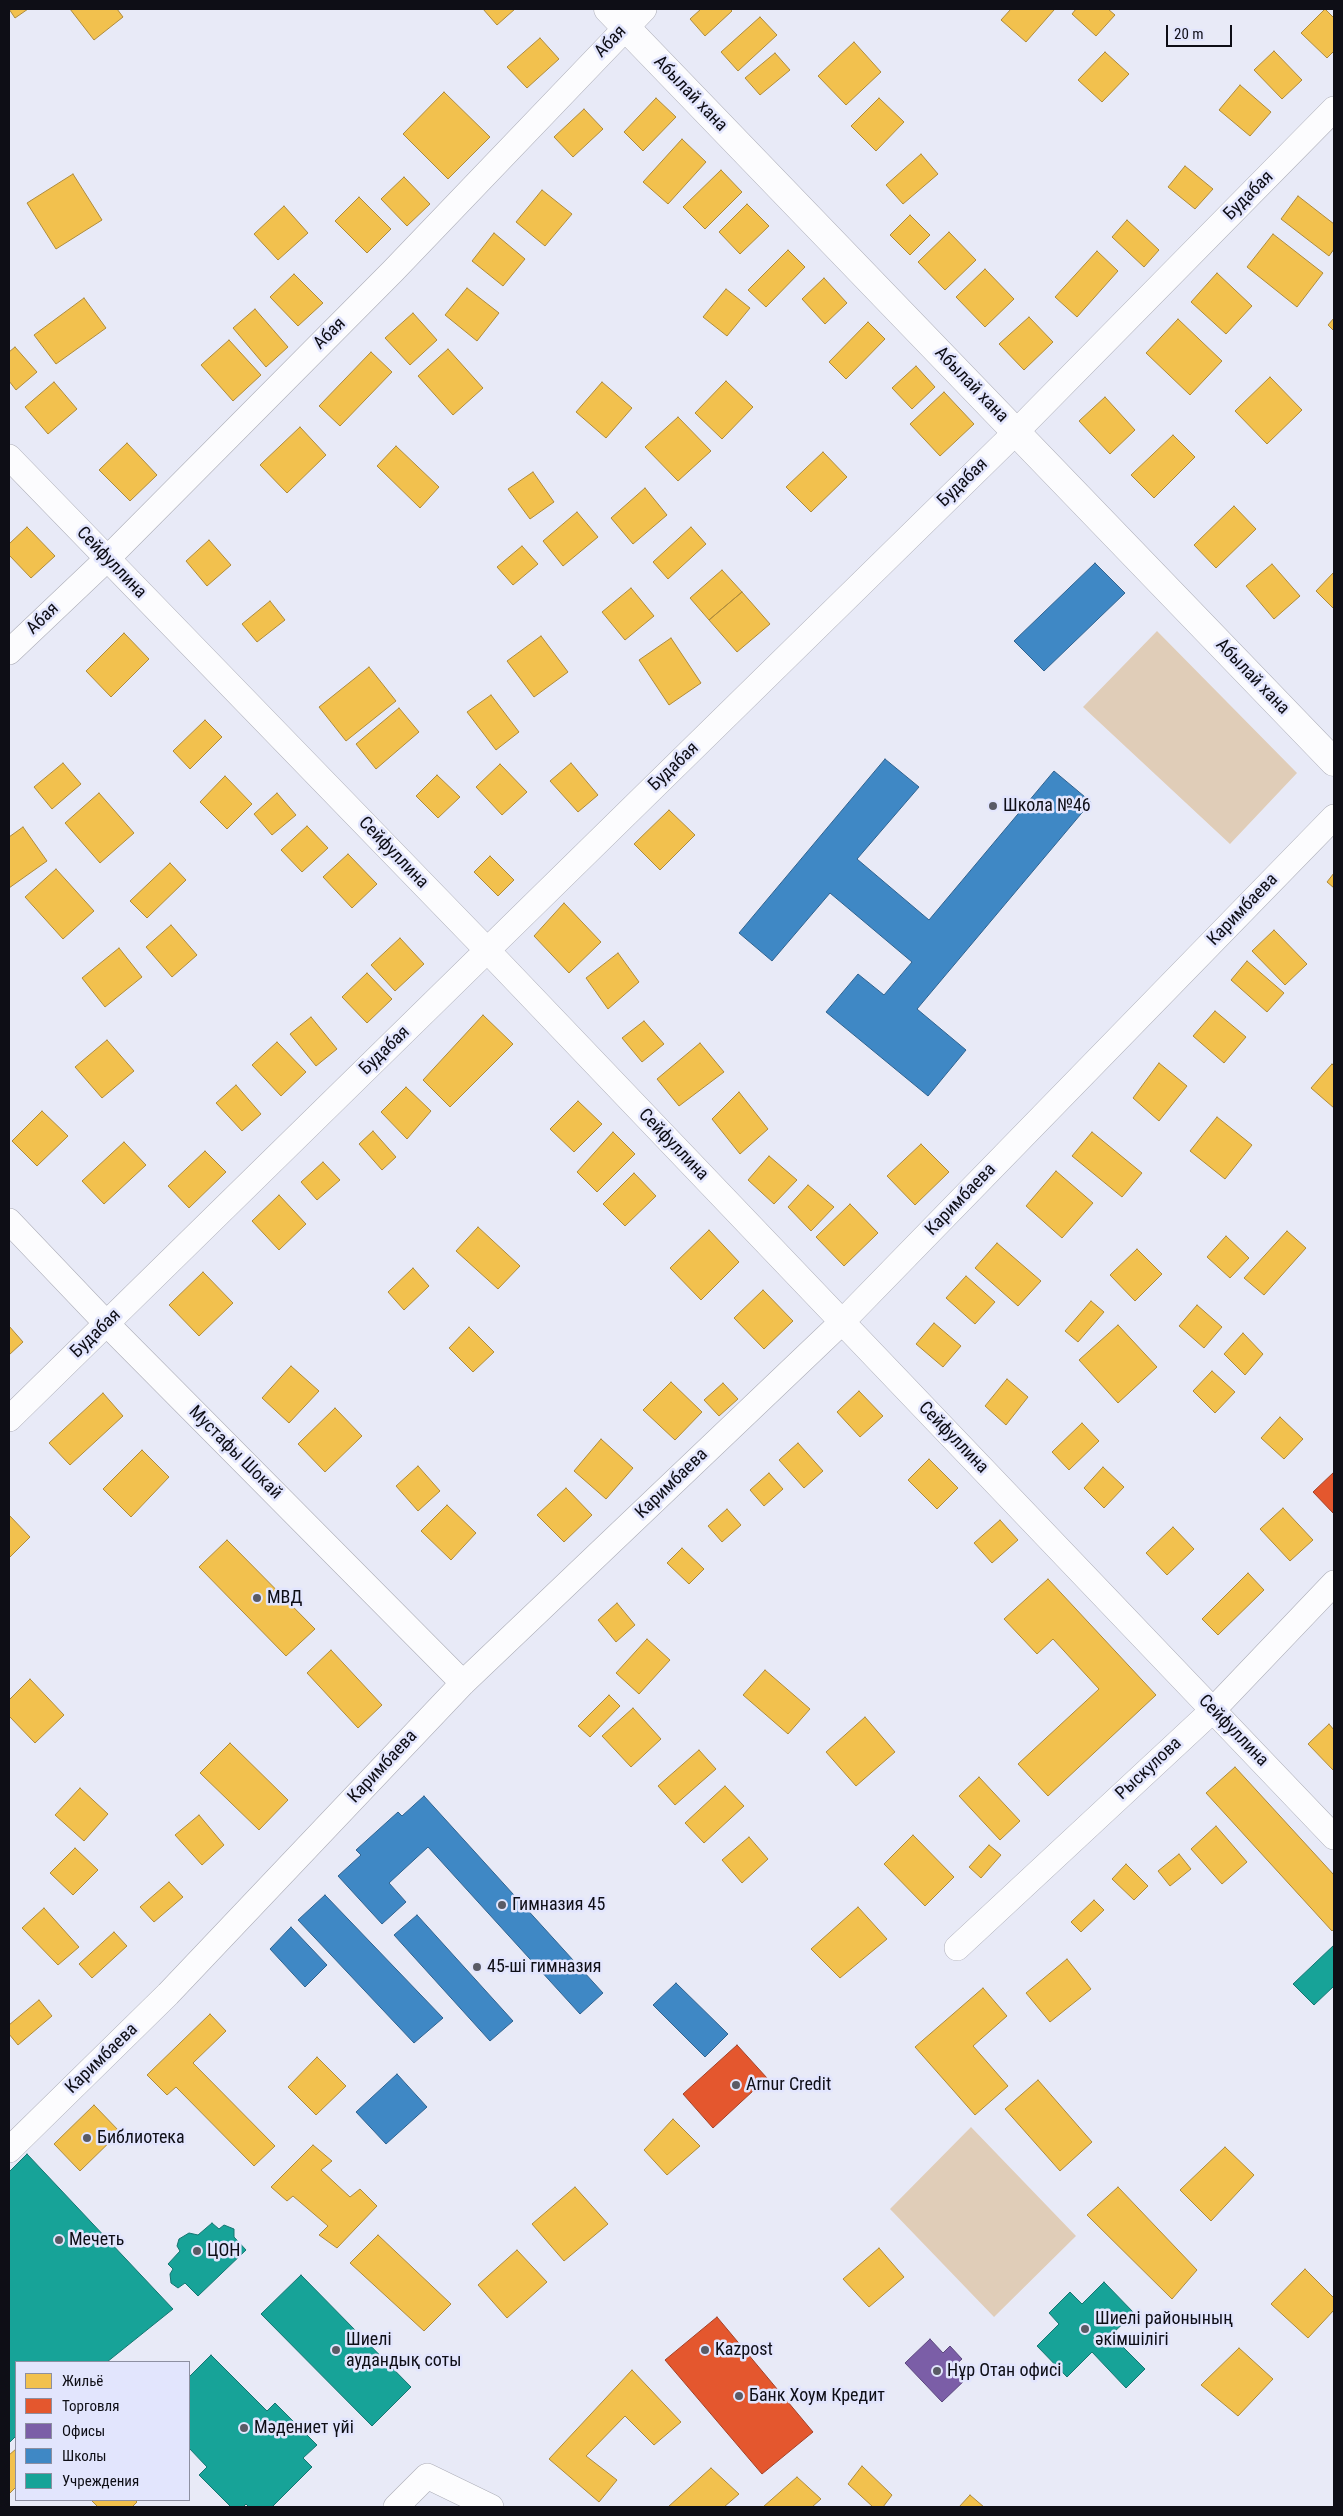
<!DOCTYPE html>
<html>
<head>
<meta charset="utf-8">
<style>
  body { margin:0 }
  #map { position:relative; width:1343px; height:2516px; overflow:hidden; background:#e8eaf7; font-family:"Roboto Condensed",sans-serif }
  canvas { display:block }
  .frame { position:absolute; inset:0; border:10px solid #0e0e16; pointer-events:none }
  .legend { position:absolute; left:15px; top:2361px; width:175px; height:140px; box-sizing:border-box; background:#e2e5fd; border:1px solid #8d8fa1; margin:0; padding:6px 9px; list-style:none; font-size:15px; color:#0e0e16 }
  .legend li { display:flex; align-items:center; gap:10px; height:25px }
  .legend b { width:25px; border:1px solid #8d8fa1 }
  .scale { position:absolute; left:1166px; top:25px; width:66px; height:22px; box-sizing:border-box; border:2px solid #0e0e16; border-top:0; padding-left:6px; font-size:15px; line-height:18px; white-space:nowrap; color:#0e0e16; -webkit-text-stroke:4px #e2e5fd; paint-order:stroke }
</style>
</head>
<body>
<div id="map">
<canvas width="1343" height="2516"></canvas>
<div class="frame"></div>
<ul class="legend">
<li><b style="height:14px;background:#f2c14e"></b>Жильё</li>
<li><b style="height:14px;background:#e4572e"></b>Торговля</li>
<li><b style="height:14px;background:#7b5ea7"></b>Офисы</li>
<li><b style="height:14px;background:#3f88c5"></b>Школы</li>
<li><b style="height:14px;background:#17a398"></b>Учреждения</li>
</ul>
<div class="scale">20 m</div>
</div>
<script>
const c = document.querySelector('canvas').getContext('2d');
c.lineJoin = 'round';
function fill(path, color) { c.fillStyle = color; c.fill(path, 'evenodd'); }
const toPath = rows => new Path2D(rows.map(r => 'M' + r).join(''));
function strokePath(path, color, width, dash) { c.strokeStyle = color; c.lineWidth = width; c.lineCap = dash ? 'butt' : 'round'; c.setLineDash(dash || []); c.stroke(path); }
function label(font, color, halo, rows, align = 'center') {
  c.font = font + ' "Roboto Condensed",sans-serif'; c.lineWidth = 5; c.setLineDash([]); c.textBaseline = 'middle'; c.strokeStyle = halo; c.fillStyle = color; for (const [text, x, y, turn = 0] of rows) {
    c.save(); c.translate(x, y); c.rotate((+turn || 0) * Math.PI / 180); c.textAlign = isNaN(turn) ? turn : align; if (halo) c.strokeText(text, 0, 0); c.fillText(text, 0, 0); c.restore();
  }
}
fill(toPath([
  [1157,631,1297,773,1230,844,1083,707],
  [971,2127,1076,2236,994,2317,890,2209]
]), '#e0cdb8');
const homes = toPath([
  [9,9,28,9,15,18,9,9],
  [70,9,117,9,123,17,94,40,70,9],
  [483,9,515,9,497,25,483,9],
  [701,9,730,9,732,11,705,36,690,19,701,9],
  [1011,9,1052,9,1054,10,1026,42,1001,20,1011,9],
  [1076,9,1108,9,1115,15,1096,36,1072,14,1076,9],
  [1325,9,1334,18,1334,51,1327,58,1301,33,1325,9],
  [760,17,777,35,738,71,721,52,760,17],
  [540,38,559,59,527,88,507,67,540,38],
  [854,42,881,72,846,105,818,76,854,42],
  [1274,51,1302,80,1282,99,1254,70,1274,51],
  [1105,52,1129,74,1102,102,1078,80,1105,52],
  [775,53,790,70,760,95,745,78,775,53],
  [1240,85,1271,112,1250,136,1219,110,1240,85],
  [444,92,490,137,448,179,403,134,444,92],
  [656,98,676,117,643,151,624,132,656,98],
  [879,98,904,122,876,151,851,126,879,98],
  [584,109,603,129,573,157,554,137,584,109],
  [682,139,706,162,668,204,643,182,682,139],
  [921,154,938,174,903,204,886,185,921,154],
  [1185,166,1213,189,1195,209,1168,187,1185,166],
  [721,170,742,192,705,229,683,207,721,170],
  [73,174,102,220,56,249,27,203,73,174],
  [404,177,430,204,407,226,381,199,404,177],
  [542,190,572,214,545,246,516,222,542,190],
  [1298,196,1334,224,1334,249,1329,256,1281,219,1298,196],
  [359,197,391,229,367,253,335,221,359,197],
  [747,204,769,226,740,254,719,232,747,204],
  [284,206,308,233,278,260,254,234,284,206],
  [910,215,930,235,910,255,890,235,910,215],
  [1127,220,1159,250,1144,267,1112,237,1127,220],
  [949,232,976,260,945,290,918,262,949,232],
  [494,233,525,259,503,286,472,261,494,233],
  [1273,234,1323,273,1297,307,1247,267,1273,234],
  [788,250,805,267,766,307,748,290,788,250],
  [1097,251,1118,271,1077,317,1055,297,1097,251],
  [985,269,1014,299,985,327,956,297,985,269],
  [1217,273,1252,306,1226,334,1191,302,1217,273],
  [294,274,323,303,298,326,270,297,294,274],
  [824,278,847,303,825,324,802,299,824,278],
  [467,288,499,313,477,341,445,315,467,288],
  [726,289,750,308,727,336,703,317,726,289],
  [84,298,106,328,56,364,34,335,84,298],
  [255,309,288,347,266,367,233,328,255,309],
  [413,313,437,340,410,365,385,338,413,313],
  [1029,317,1053,342,1024,370,999,344,1029,317],
  [1334,318,1334,331,1328,325,1334,318],
  [1178,319,1222,361,1190,395,1146,353,1178,319],
  [868,322,885,339,846,379,829,362,868,322],
  [229,340,261,375,233,401,201,365,229,340],
  [15,347,37,372,16,390,9,381,9,352,15,347],
  [448,349,483,388,453,415,418,376,448,349],
  [371,352,392,372,340,426,319,406,371,352],
  [916,366,935,387,912,409,892,388,916,366],
  [1270,377,1302,410,1267,444,1235,411,1270,377],
  [726,381,753,407,722,439,695,413,726,381],
  [54,382,77,409,48,434,25,407,54,382],
  [602,382,632,408,606,438,576,412,602,382],
  [944,392,974,424,940,456,910,424,944,392],
  [1105,397,1135,430,1110,454,1079,421,1105,397],
  [678,417,711,451,678,481,645,447,678,417],
  [300,427,326,455,287,493,260,465,300,427],
  [1173,435,1195,457,1154,498,1131,475,1173,435],
  [127,443,157,475,130,501,99,470,127,443],
  [396,446,439,487,420,508,377,466,396,446],
  [823,452,847,477,811,512,786,487,823,452],
  [533,472,554,502,530,519,508,489,533,472],
  [645,488,667,515,633,544,611,518,645,488],
  [1234,506,1256,529,1216,568,1194,545,1234,506],
  [577,512,598,537,563,566,543,541,577,512],
  [27,527,55,556,31,578,9,555,9,544,27,527],
  [691,527,706,544,668,579,653,562,691,527],
  [209,540,231,565,207,586,186,561,209,540],
  [522,546,538,564,513,585,497,567,522,546],
  [1272,564,1300,596,1274,619,1246,586,1272,564],
  [722,570,742,592,709,620,690,598,722,570],
  [1334,572,1334,609,1316,591,1334,572],
  [631,588,654,616,625,640,602,612,631,588],
  [742,592,770,624,737,652,709,620,742,592],
  [270,601,285,620,257,642,242,624,270,601],
  [124,633,149,659,111,697,86,671,124,633],
  [541,636,568,672,534,697,507,661,541,636],
  [671,638,701,683,669,705,639,660,671,638],
  [369,667,396,701,346,741,319,707,369,667],
  [491,695,519,732,496,750,467,712,491,695],
  [399,708,419,732,376,769,356,744,399,708],
  [205,720,222,737,190,769,173,751,205,720],
  [63,763,81,784,52,809,34,787,63,763],
  [571,763,598,795,578,812,550,781,571,763],
  [500,764,527,792,502,815,476,787,500,764],
  [437,775,460,797,438,818,416,796,437,775],
  [225,776,252,804,227,829,200,802,225,776],
  [99,793,134,833,100,863,65,823,99,793],
  [277,793,296,815,272,835,254,814,277,793],
  [669,810,695,835,660,870,634,844,669,810],
  [307,826,328,848,302,872,281,850,307,826],
  [23,827,47,861,9,888,9,837,23,827],
  [348,854,377,884,352,908,323,877,348,854],
  [490,856,514,880,498,896,474,872,490,856],
  [170,863,186,880,147,918,130,901,170,863],
  [56,869,94,911,63,939,25,897,56,869],
  [1334,873,1334,888,1327,882,1334,873],
  [564,903,601,942,569,973,534,936,564,903],
  [171,925,197,955,172,977,146,947,171,925],
  [1274,930,1307,964,1285,985,1252,951,1274,930],
  [400,938,424,964,395,991,371,965,400,938],
  [119,948,142,977,105,1007,82,978,119,948],
  [618,953,639,982,608,1009,586,978,618,953],
  [1247,961,1284,993,1267,1012,1231,980,1247,961],
  [367,973,392,999,367,1023,342,997,367,973],
  [1215,1011,1246,1037,1224,1063,1193,1036,1215,1011],
  [483,1015,513,1044,450,1107,423,1080,483,1015],
  [311,1017,337,1049,316,1066,290,1034,311,1017],
  [644,1021,664,1044,642,1062,622,1038,644,1021],
  [107,1040,134,1071,102,1098,75,1067,107,1040],
  [277,1042,306,1072,281,1096,252,1065,277,1042],
  [700,1043,724,1072,679,1106,657,1079,700,1043],
  [1159,1063,1187,1086,1159,1121,1133,1098,1159,1063],
  [1332,1064,1334,1066,1334,1108,1311,1088,1332,1064],
  [236,1085,261,1114,242,1131,216,1103,236,1085],
  [406,1087,431,1111,407,1139,381,1112,406,1087],
  [739,1092,768,1129,740,1154,712,1119,739,1092],
  [578,1101,602,1124,574,1152,550,1129,578,1101],
  [42,1111,68,1136,37,1166,12,1141,42,1111],
  [1217,1117,1252,1145,1225,1179,1190,1151,1217,1117],
  [373,1131,396,1157,382,1170,359,1144,373,1131],
  [613,1132,635,1154,597,1192,577,1172,613,1132],
  [1092,1132,1142,1173,1122,1197,1072,1156,1092,1132],
  [124,1142,146,1165,104,1204,82,1181,124,1142],
  [921,1144,949,1172,915,1205,887,1176,921,1144],
  [205,1151,226,1172,189,1208,168,1186,205,1151],
  [769,1156,797,1180,774,1204,748,1180,769,1156],
  [323,1162,340,1180,317,1200,301,1182,323,1162],
  [1056,1171,1093,1203,1062,1238,1026,1206,1056,1171],
  [634,1173,656,1196,625,1226,603,1204,634,1173],
  [808,1185,834,1207,811,1231,788,1207,808,1185],
  [279,1195,306,1224,279,1250,252,1221,279,1195],
  [850,1204,878,1233,844,1266,816,1237,850,1204],
  [478,1227,520,1266,498,1289,456,1251,478,1227],
  [709,1230,739,1262,701,1300,670,1268,709,1230],
  [1287,1231,1306,1248,1264,1295,1244,1278,1287,1231],
  [1226,1236,1249,1258,1230,1278,1207,1257,1226,1236],
  [997,1243,1041,1281,1018,1306,975,1268,997,1243],
  [1137,1249,1162,1274,1135,1301,1110,1275,1137,1249],
  [413,1268,429,1286,404,1310,388,1292,413,1268],
  [203,1272,233,1303,199,1336,169,1305,203,1272],
  [966,1276,995,1302,975,1324,946,1298,966,1276],
  [763,1290,793,1321,764,1349,734,1318,763,1290],
  [1091,1301,1104,1312,1078,1342,1065,1331,1091,1301],
  [1197,1305,1222,1327,1204,1348,1179,1326,1197,1305],
  [934,1323,961,1346,943,1367,916,1344,934,1323],
  [1118,1325,1157,1367,1118,1403,1079,1360,1118,1325],
  [9,1326,23,1342,9,1355,9,1326],
  [469,1327,494,1352,473,1372,449,1348,469,1327],
  [1243,1333,1263,1354,1245,1375,1224,1354,1243,1333],
  [291,1366,319,1391,289,1423,262,1398,291,1366],
  [1212,1371,1235,1392,1215,1413,1193,1391,1212,1371],
  [1007,1379,1028,1397,1006,1425,985,1406,1007,1379],
  [671,1382,702,1412,675,1440,643,1410,671,1382],
  [723,1383,738,1399,719,1416,704,1400,723,1383],
  [859,1391,883,1416,860,1437,837,1412,859,1391],
  [103,1393,123,1416,70,1465,49,1443,103,1393],
  [335,1408,362,1436,325,1472,298,1444,335,1408],
  [1280,1417,1303,1439,1284,1459,1261,1438,1280,1417],
  [1082,1423,1099,1441,1069,1470,1052,1452,1082,1423],
  [601,1439,633,1468,606,1499,574,1471,601,1439],
  [798,1443,823,1471,804,1488,779,1460,798,1443],
  [142,1450,169,1477,131,1517,103,1489,142,1450],
  [929,1459,958,1488,937,1509,908,1480,929,1459],
  [418,1466,440,1491,418,1511,396,1486,418,1466],
  [1103,1467,1124,1487,1104,1508,1084,1488,1103,1467],
  [769,1473,783,1489,764,1506,750,1490,769,1473],
  [566,1488,592,1515,564,1542,537,1515,566,1488],
  [447,1505,476,1533,451,1560,421,1531,447,1505],
  [1283,1508,1313,1540,1290,1561,1260,1529,1283,1508],
  [727,1509,741,1525,722,1542,708,1526,727,1509],
  [9,1515,30,1537,9,1558,9,1515],
  [1000,1520,1018,1540,992,1563,974,1543,1000,1520],
  [1173,1527,1194,1549,1167,1575,1146,1553,1173,1527],
  [227,1540,315,1629,286,1656,199,1567,227,1540],
  [682,1548,704,1569,689,1584,667,1563,682,1548],
  [1248,1573,1264,1590,1218,1635,1202,1619,1248,1573],
  [1048,1579,1156,1695,1048,1796,1018,1764,1099,1689,1053,1639,1037,1654,1004,1619,1048,1579],
  [617,1603,635,1625,616,1642,598,1620,617,1603],
  [647,1639,670,1660,639,1694,616,1673,647,1639],
  [331,1650,382,1705,358,1728,307,1673,331,1650],
  [765,1670,810,1709,788,1734,743,1695,765,1670],
  [30,1679,64,1715,35,1743,9,1716,9,1700,30,1679],
  [609,1695,620,1706,590,1737,578,1726,609,1695],
  [633,1708,661,1739,631,1767,602,1736,633,1708],
  [865,1717,895,1752,856,1786,826,1752,865,1717],
  [1329,1724,1334,1730,1334,1771,1308,1744,1329,1724],
  [230,1743,288,1800,259,1830,200,1773,230,1743],
  [699,1750,716,1769,675,1805,658,1786,699,1750],
  [1235,1767,1334,1875,1334,1929,1332,1931,1206,1793,1235,1767],
  [979,1777,1020,1821,1000,1840,959,1796,979,1777],
  [725,1786,744,1806,704,1843,685,1823,725,1786],
  [80,1788,108,1814,84,1841,55,1815,80,1788],
  [199,1815,224,1845,202,1865,175,1835,199,1815],
  [1216,1826,1247,1862,1222,1884,1191,1849,1216,1826],
  [913,1835,954,1877,925,1906,884,1864,913,1835],
  [749,1837,768,1859,742,1883,722,1860,749,1837],
  [989,1845,1001,1855,981,1878,969,1867,989,1845],
  [75,1848,98,1870,73,1895,50,1873,75,1848],
  [1179,1854,1191,1869,1170,1886,1158,1871,1179,1854],
  [1126,1864,1148,1886,1134,1900,1112,1879,1126,1864],
  [169,1882,183,1897,154,1922,140,1907,169,1882],
  [1094,1900,1104,1910,1081,1932,1071,1922,1094,1900],
  [858,1907,887,1939,840,1978,811,1949,858,1907],
  [44,1908,79,1947,58,1965,22,1928,44,1908],
  [114,1932,127,1946,92,1978,79,1964,114,1932],
  [1067,1959,1091,1989,1050,2022,1026,1993,1067,1959],
  [983,1988,1007,2016,973,2046,1008,2086,975,2115,915,2047,983,1988],
  [39,2000,52,2016,18,2045,9,2034,9,2025,39,2000],
  [210,2014,226,2031,193,2063,275,2146,254,2166,176,2087,167,2095,147,2075,210,2014],
  [317,2057,346,2086,316,2115,288,2087,317,2057],
  [1038,2080,1092,2142,1060,2171,1005,2109,1038,2080],
  [94,2105,120,2132,80,2171,54,2144,94,2105],
  [673,2119,700,2146,667,2175,644,2150,673,2119],
  [313,2145,332,2161,321,2170,350,2197,360,2189,377,2206,337,2248,319,2235,328,2226,293,2196,287,2201,271,2187,313,2145],
  [1225,2147,1254,2175,1211,2221,1180,2190,1225,2147],
  [575,2187,608,2224,564,2261,532,2224,575,2187],
  [1118,2187,1197,2270,1172,2299,1087,2215,1118,2187],
  [378,2235,451,2304,424,2331,350,2263,378,2235],
  [47,2247,82,2283,22,2342,14,2334,9,2339,9,2285,47,2247],
  [879,2248,904,2277,869,2307,843,2279,879,2248],
  [517,2250,547,2282,507,2318,478,2285,517,2250],
  [1305,2269,1334,2298,1334,2310,1308,2338,1271,2304,1305,2269],
  [1239,2348,1273,2379,1238,2416,1201,2385,1239,2348],
  [632,2370,681,2422,654,2445,625,2416,586,2456,617,2480,599,2502,549,2459,632,2370],
  [16,2449,16,2487,9,2494,9,2455,16,2449],
  [862,2466,892,2495,883,2507,873,2507,848,2484,862,2466],
  [711,2468,739,2494,724,2507,668,2507,711,2468],
  [797,2477,821,2499,812,2507,763,2507,797,2477],
  [970,2495,984,2507,959,2507,970,2495],
  [91,2500,135,2500,137,2502,132,2507,98,2507,91,2500]
]);
fill(homes, '#f2c14e');
strokePath(homes, '#ae8b3d', 1);
const shops = toPath([
  [1334,1472,1334,1514,1313,1492,1334,1472],
  [737,2045,767,2078,713,2128,683,2094,737,2045],
  [717,2317,813,2432,762,2474,665,2360,717,2317]
]);
fill(shops, '#e4572e');
strokePath(shops, '#a44127', 1);
const offices = toPath([
  [930,2339,943,2353,950,2346,962,2359,955,2365,967,2378,942,2402,905,2363,930,2339]
]);
fill(offices, '#7b5ea7');
strokePath(offices, '#5a467c', 1);
const schools = toPath([
  [1095,563,1125,593,1044,671,1014,641,1095,563],
  [885,759,919,787,857,859,929,920,1054,771,1091,802,917,1009,966,1050,928,1096,826,1012,858,974,884,995,912,962,830,893,772,961,739,933,885,759],
  [424,1796,603,1993,580,2014,428,1847,389,1883,406,1902,382,1924,338,1876,361,1855,356,1850,398,1812,402,1816,424,1796],
  [325,1895,443,2018,414,2043,298,1920,325,1895],
  [417,1915,513,2021,490,2041,394,1935,417,1915],
  [291,1927,327,1965,305,1987,270,1949,291,1927],
  [676,1983,728,2034,705,2057,653,2005,676,1983],
  [397,2074,427,2107,386,2144,356,2112,397,2074]
]);
fill(schools, '#3f88c5');
strokePath(schools, '#306390', 1);
const public = toPath([
  [1334,1945,1334,1986,1314,2005,1293,1984,1334,1945],
  [27,2154,173,2309,107,2362,16,2362,16,2436,9,2443,9,2172,27,2154],
  [212,2223,219,2229,224,2225,234,2229,234,2237,246,2250,198,2296,185,2283,178,2288,171,2283,170,2274,173,2269,168,2264,180,2251,177,2246,179,2239,189,2233,198,2235,212,2223],
  [301,2275,411,2387,372,2426,261,2314,301,2275],
  [1104,2282,1134,2313,1111,2335,1145,2369,1126,2388,1092,2352,1067,2377,1037,2346,1059,2324,1049,2313,1070,2292,1082,2304,1104,2282],
  [211,2355,267,2411,275,2403,317,2445,303,2458,312,2467,272,2507,249,2507,246,2504,243,2507,231,2507,199,2475,207,2467,189,2448,189,2377,211,2355]
]);
fill(public, '#17a398');
strokePath(public, '#147671', 1);
const minor = toPath([
  [9,457,487,950,1334,1837],
  [9,652,107,559,393,271,644,9],
  [9,1221,107,1324,463,1683],
  [9,1419,1016,432,1334,109],
  [957,1948,1213,1710,1334,1583],
  [9,2150,168,1994,463,1683,842,1322,1334,817],
  [396,2507,427,2476,491,2507]
]);
const secondary = toPath([
  [608,9,1334,762]
]);
strokePath(minor, '#acadb7', 26);
strokePath(secondary, '#acadb7', 29);
strokePath(minor, '#fcfcfe', 25);
strokePath(secondary, '#fcfcfe', 28);
for (const [x, y, r, color] of [
  [993,806,5,"#5a5b65"],
  [257,1598,5,"#5a5b65"],
  [502,1905,5,"#5a5b65"],
  [477,1967,5,"#5a5b65"],
  [736,2085,5,"#5a5b65"],
  [87,2138,5,"#5a5b65"],
  [59,2240,5,"#5a5b65"],
  [197,2251,5,"#5a5b65"],
  [1085,2329,5,"#5a5b65"],
  [336,2350,5,"#5a5b65"],
  [705,2350,5,"#5a5b65"],
  [937,2371,5,"#5a5b65"],
  [739,2396,5,"#5a5b65"],
  [244,2428,5,"#5a5b65"]
]) { const dot = new Path2D(); dot.arc(x, y, r, 0, 2 * Math.PI); c.fillStyle = color; c.fill(dot); strokePath(dot, '#e2e5fd', 2); }
label('18px', '#0e0e16', '#e2e5fd', [
  ["Абая",611,42,-46],
  ["Абылай хана",690,94,46],
  ["Будабая",1249,196,-45],
  ["Абая",330,334,-45],
  ["Абылай хана",971,385,46],
  ["Будабая",963,483,-44],
  ["Сейфуллина",111,563,46],
  ["Абая",43,619,-44],
  ["Абылай хана",1252,677,46],
  ["Будабая",674,767,-44],
  ["Сейфуллина",393,853,46],
  ["Каримбаева",1243,910,-46],
  ["Будабая",385,1051,-44],
  ["Сейфуллина",673,1145,46],
  ["Каримбаева",961,1200,-46],
  ["Будабая",96,1334,-44],
  ["Сейфуллина",953,1438,46],
  ["Мустафы Шокай",235,1453,45],
  ["Каримбаева",672,1484,-44],
  ["Сейфуллина",1233,1731,46],
  ["Каримбаева",383,1767,-47],
  ["Рыскулова",1149,1769,-43],
  ["Каримбаева",102,2059,-44]
]);
label('18px', '#0e0e16', '#e2e5fd', [
  ["Школа №46",1003,806],
  ["МВД",267,1598],
  ["Гимназия 45",512,1905],
  ["45-ші гимназия",487,1967],
  ["Arnur Credit",746,2085],
  ["Библиотека",97,2138],
  ["Мечеть",69,2240],
  ["ЦОН",207,2251],
  ["Шиелі районының",1095,2319],
  ["әкімшілігі",1095,2340],
  ["Шиелі",346,2340],
  ["аудандық соты",346,2361],
  ["Kazpost",715,2350],
  ["Нұр Отан офисі",947,2371],
  ["Банк Хоум Кредит",749,2396],
  ["Мәдениет үйі",254,2428]
], 'left');
</script>
</body>
</html>
